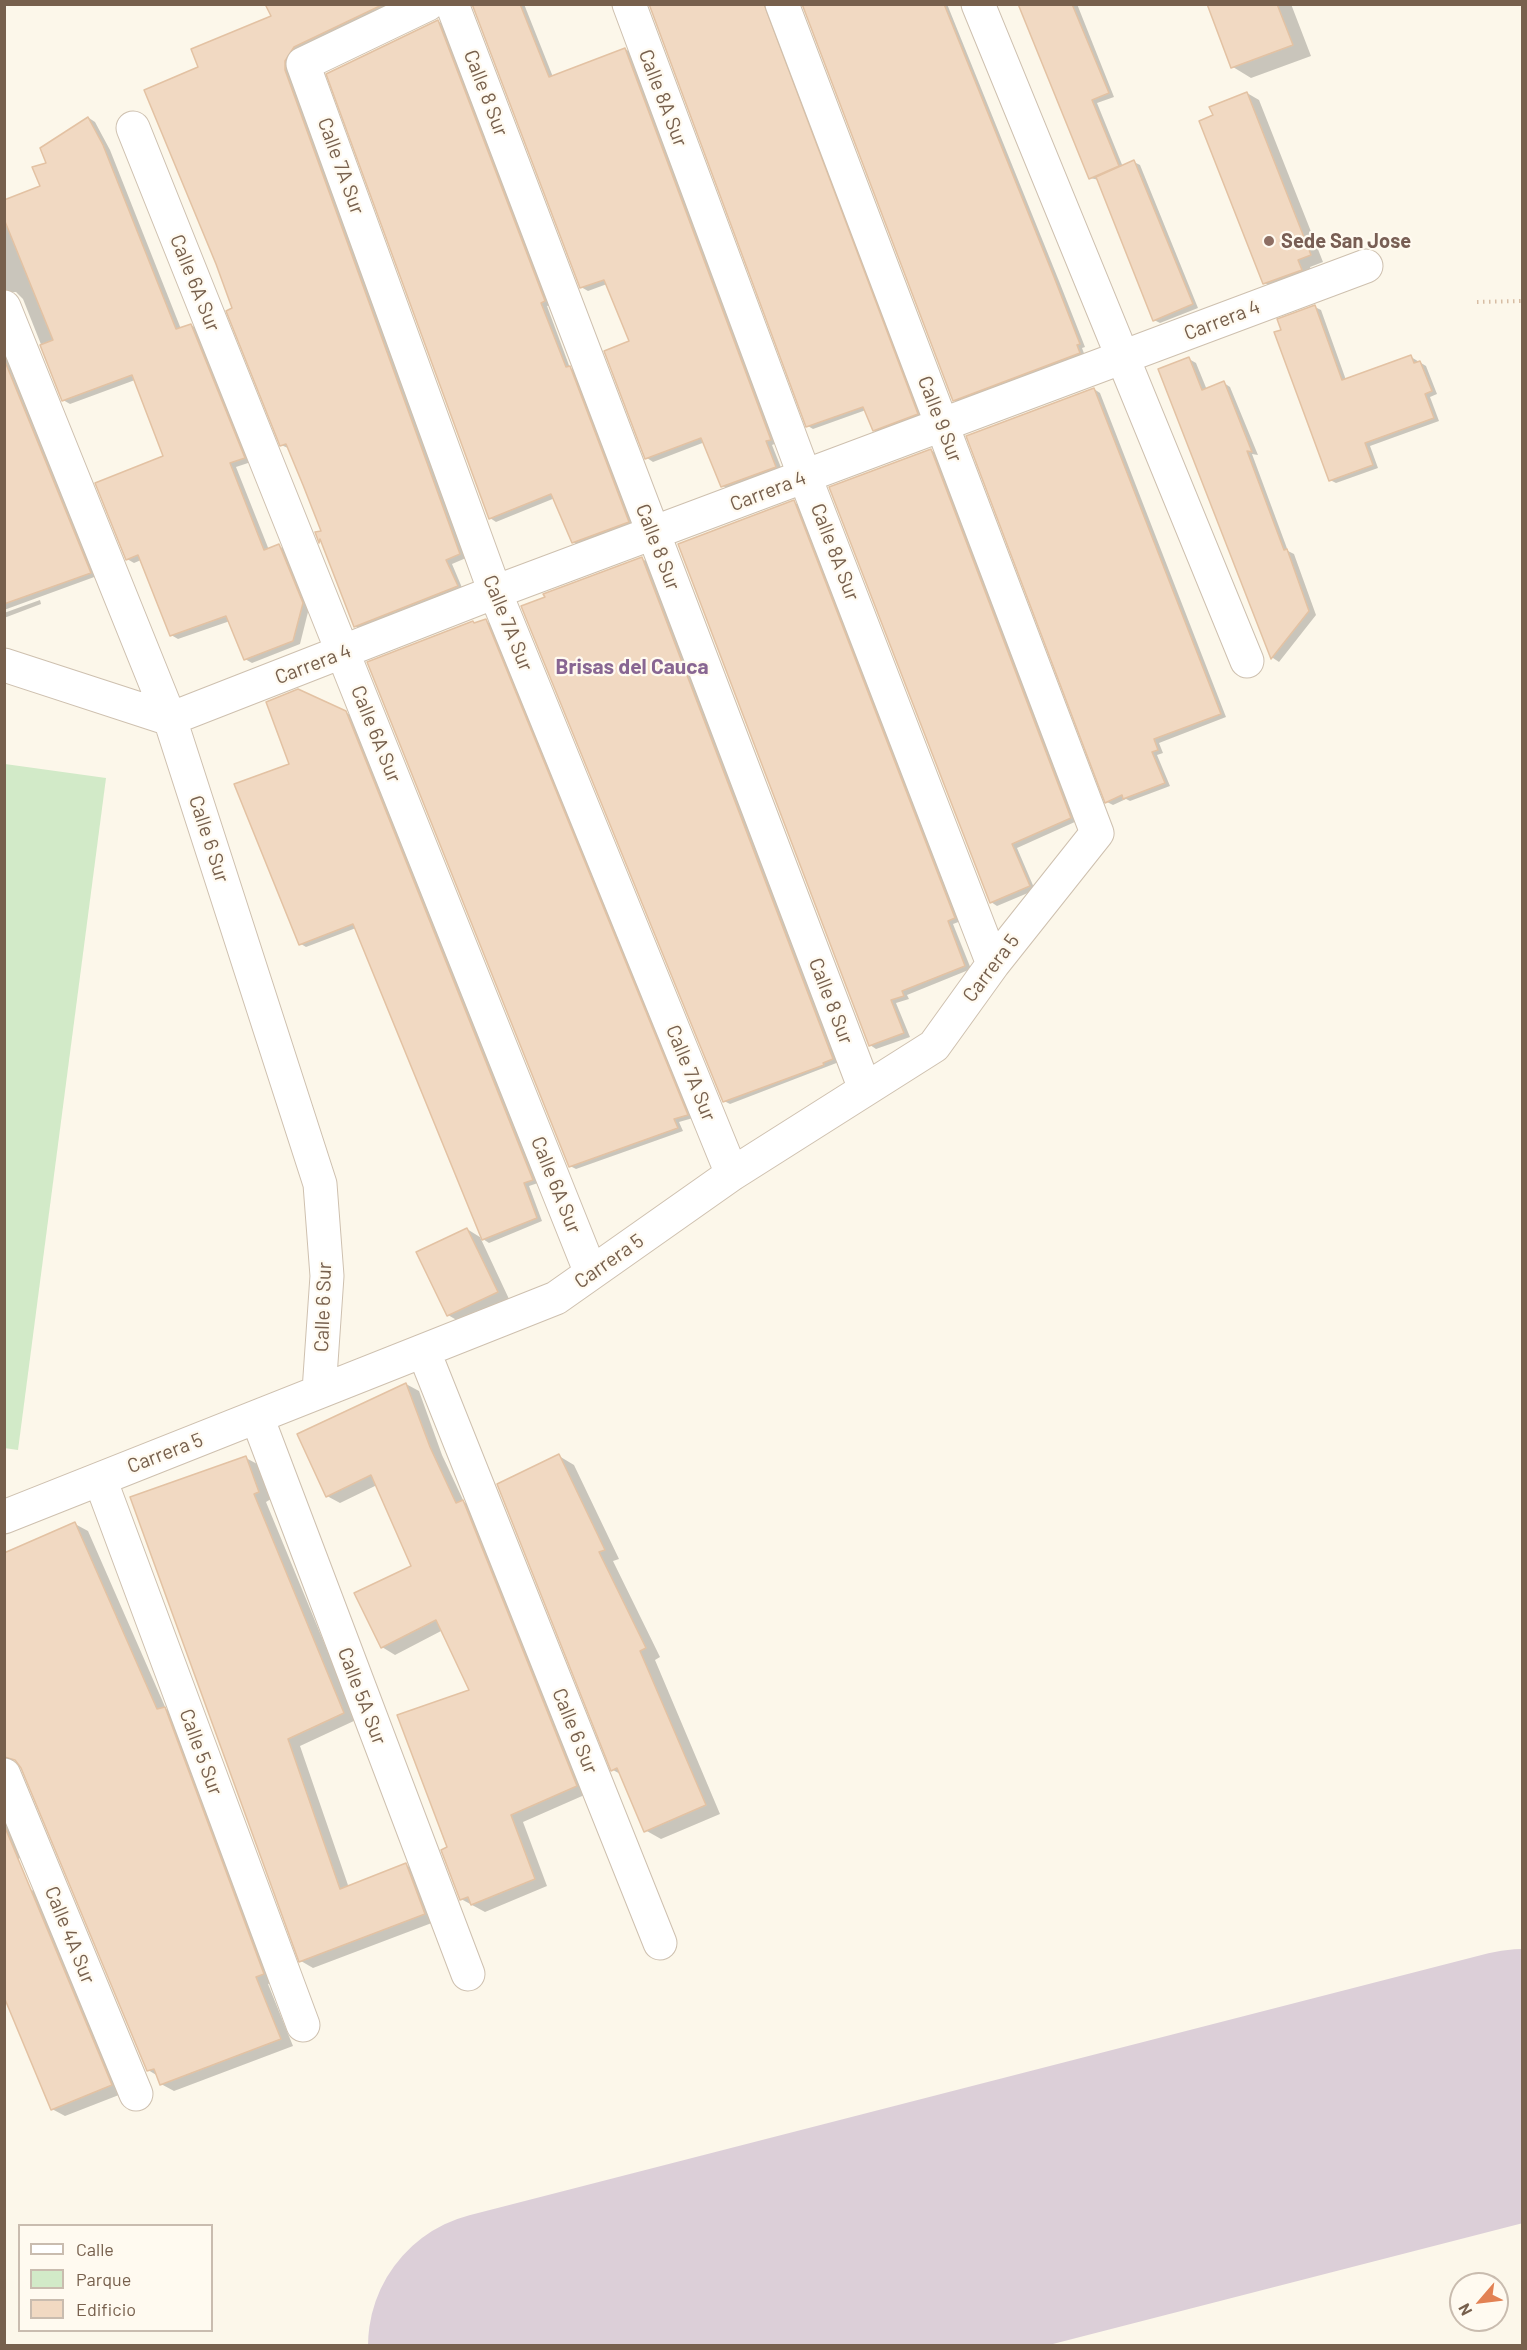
<!DOCTYPE html>
<html>
<head>
<meta charset="utf-8">
<style>
  body { margin:0 }
  #map { position:relative; width:1527px; height:2350px; overflow:hidden; background:#fcf7ea; font-family:Barlow,sans-serif }
  canvas { display:block }
  .frame { position:absolute; inset:0; border:6px solid #77604d; pointer-events:none }
  .legend { position:absolute; left:18px; top:2224px; width:195px; height:108px; box-sizing:border-box; background:#fffaf0; border:2px solid #c9bcaf; margin:0; padding:8px 10px; list-style:none; font-size:18px; color:#77604d }
  .legend li { display:flex; align-items:center; gap:12px; height:30px }
  .legend b { width:30px; border:2px solid #c9bcaf }
  .north { position:absolute; left:1449px; top:2272px; width:60px; height:60px; box-sizing:border-box; background:#fffaf0; border:2px solid #c9bcaf; border-radius:50%; rotate:242deg; font-size:16px; font-weight:700; line-height:24px; text-align:center; color:#77604d }
  .north::after { content:''; display:block; margin:auto; width:21px; height:27px; background:#e28153; clip-path:polygon(50% 0,100% 100%,50% 72%,0 100%) }
</style>
</head>
<body>
<div id="map">
<canvas width="1527" height="2350"></canvas>
<div class="frame"></div>
<ul class="legend">
<li><b style="height:8px;background:#fff"></b>Calle</li>
<li><b style="height:16px;background:#d2eac8"></b>Parque</li>
<li><b style="height:16px;background:#f1d9c2"></b>Edificio</li>
</ul>
<div class="north">N</div>
</div>
<script>
const c = document.querySelector('canvas').getContext('2d');
c.lineJoin = 'round';
function fill(path, color) { c.fillStyle = color; c.fill(path, 'evenodd'); }
const toPath = rows => new Path2D(rows.map(r => 'M' + r).join(''));
function strokePath(path, color, width, dash) { c.strokeStyle = color; c.lineWidth = width; c.lineCap = dash ? 'butt' : 'round'; c.setLineDash(dash || []); c.stroke(path); }
function label(font, color, halo, rows, align = 'center') {
  c.font = font + ' Barlow,sans-serif'; c.lineWidth = 4.5; c.setLineDash([]); c.textBaseline = 'middle'; c.strokeStyle = halo; c.fillStyle = color; for (const [text, x, y, turn = 0] of rows) {
    c.save(); c.translate(x, y); c.rotate((+turn || 0) * Math.PI / 180); c.textAlign = isNaN(turn) ? turn : align; if (halo) c.strokeText(text, 0, 0); c.fillText(text, 0, 0); c.restore();
  }
}
fill(toPath([
  [5,764,106,778,18,1450,4,1448]
]), '#d2eac8');
fill(toPath([
  [267,4,397,4,302,50,466,558,452,564,463,590,362,630,355,626,323,543,320,541,317,533,323,532,288,448,281,445,234,309,200,67,273,17],
  [474,4,524,4,553,77,625,49,632,53,777,443,772,445,782,470,729,490,723,486,705,442,653,462,647,458,606,352,630,342,607,284,588,291,581,287],
  [651,4,769,4,923,417,880,433,874,430,866,410,813,429,808,426],
  [804,4,947,4,1059,281,1085,347,1082,348,1085,356,960,403,954,400],
  [1020,4,1077,4,1114,97,1097,103,1123,167,1134,162,1140,165,1198,308,1160,323,1154,320,1099,180,1090,178],
  [1209,4,1291,4,1311,56,1251,78,1233,67],
  [438,21,444,25,551,305,547,306,570,368,576,371,635,525,579,546,573,542,555,498,496,522,490,518],
  [1247,93,1259,100,1323,262,1310,267,1313,277,1277,290,1265,283,1215,116],
  [89,118,95,122,110,150,181,329,191,325,198,329,251,462,236,467,269,550,279,546,286,550,309,608,300,644,252,663,245,659,230,621,178,639,171,635,141,560,134,563,127,559,165,457,135,380,70,404,63,400,23,299,16,292,4,293,4,202,42,187,48,164],
  [1315,307,1321,310,1346,380,1411,357,1426,366,1437,394,1430,397,1439,421,1370,446,1378,468,1336,483,1330,480,1283,330],
  [4,347,97,576,4,610],
  [1189,359,1196,363,1207,390,1224,383,1230,387,1258,455,1252,454,1288,551,1294,554,1316,615,1279,662,1273,658,1160,370],
  [1094,389,1100,393,1226,717,1159,743,1163,753,1157,755,1170,786,1130,801,1126,799,1113,805,1107,802],
  [931,450,937,454,1077,821,1017,848,1035,890,997,906,991,902],
  [794,502,800,506,961,921,953,924,971,969,907,995,909,999,896,1003,910,1037,876,1049,870,1045],
  [642,559,648,562,839,1062,730,1104,724,1101],
  [40,600,41,604,4,618,4,613],
  [486,621,491,624,693,1118,679,1122,683,1131,576,1169,570,1166,476,624],
  [345,712,352,716,538,1183,529,1186,542,1221,489,1243,480,1237,509,1299,460,1322,448,1315,467,1229,483,1239,356,928,306,947,301,944,291,764],
  [406,1384,419,1391,442,1455,464,1502,475,1509,589,1793,523,1822,547,1886,485,1912,461,1899,449,1848,471,1690,443,1630,395,1655,382,1647,356,1594,413,1567,377,1485,340,1503,327,1496],
  [559,1456,574,1465,619,1559,613,1561,660,1657,655,1660,720,1814,661,1839,645,1830,622,1775,613,1770],
  [246,1458,259,1465,271,1499,266,1502,356,1720,300,1746,349,1888,406,1865,418,1872,437,1921,313,1968,301,1961],
  [75,1524,88,1531,166,1709,177,1716,276,1982,268,1984,293,2046,174,2091,161,2084,158,2076,148,2070],
  [4,1804,26,1856,4,1864],
  [30,1889,43,1896,124,2093,65,2116,52,2109]
]), '#0003');
strokePath(toPath([
  [503,2346,1522,2084]
]), '#dccfd8', 270);
const building = toPath([
  [265,4,384,4,294,47,285,61,285,70,460,554,446,560,458,586,354,627,320,539,319,543,315,532,321,531,303,485,286,444,280,446,226,311,232,308,216,264,144,90,198,67,191,49,271,16,265,4],
  [472,4,520,4,549,77,625,48,771,440,766,441,776,467,721,487,701,438,645,459,604,351,629,341,604,280,580,288,472,4],
  [649,4,764,4,918,414,873,431,863,407,806,427,649,4],
  [802,4,944,4,1054,277,1080,344,1077,345,1080,353,953,401,802,4],
  [1018,4,1072,4,1109,93,1092,100,1119,166,1089,179,1018,4],
  [1207,4,1277,4,1293,45,1231,68,1207,4],
  [438,20,545,301,541,303,566,367,570,366,629,522,572,543,551,494,489,519,326,74,438,20],
  [1247,92,1311,255,1298,260,1302,270,1263,284,1199,121,1213,115,1209,107,1247,92],
  [88,117,103,145,176,329,191,324,245,458,230,463,264,550,279,544,303,603,293,641,244,660,226,616,170,636,138,555,126,560,95,483,163,456,132,375,62,401,40,345,53,340,4,219,4,200,40,186,32,167,46,163,40,148,88,117],
  [1134,160,1193,304,1153,321,1096,177,1134,160],
  [1315,305,1342,380,1411,355,1414,363,1420,361,1432,391,1425,394,1434,418,1365,443,1373,465,1329,481,1274,332,1281,330,1277,319,1315,305],
  [1189,357,1202,390,1224,381,1252,452,1247,451,1284,550,1287,549,1309,611,1271,659,1158,369,1189,357],
  [4,359,91,573,4,604,4,359],
  [1094,388,1221,714,1154,739,1158,750,1152,752,1165,783,1123,799,1122,795,1105,803,966,436,1094,388],
  [931,449,1071,818,1012,844,1030,886,990,903,829,487,931,449],
  [794,500,955,918,948,921,965,966,902,991,904,996,891,1000,904,1033,869,1046,678,544,794,500],
  [642,557,833,1059,823,1063,824,1065,723,1102,521,606,545,597,543,594,642,557],
  [486,619,688,1115,674,1119,678,1128,569,1167,367,662,473,621,474,623,486,619],
  [298,689,346,711,533,1180,524,1183,537,1218,482,1240,353,924,299,945,234,784,289,764,266,702,298,689],
  [467,1228,498,1292,447,1316,416,1252,467,1228],
  [406,1383,430,1447,456,1503,463,1500,577,1786,511,1815,535,1879,471,1905,468,1897,460,1900,441,1850,447,1847,397,1715,469,1690,436,1620,381,1648,354,1593,411,1566,371,1475,326,1497,297,1434,406,1383],
  [559,1454,605,1550,599,1552,646,1648,640,1651,706,1805,644,1832,617,1768,611,1771,497,1484,559,1454],
  [246,1456,259,1492,254,1494,344,1713,288,1739,340,1889,406,1863,425,1914,299,1962,130,1497,246,1456],
  [75,1522,157,1709,165,1707,264,1974,256,1977,281,2039,160,2085,154,2069,147,2071,21,1768,15,1760,4,1757,4,1553,75,1522],
  [4,1825,112,2085,51,2110,4,1997,4,1825]
]);
fill(building, '#f1d9c2');
strokePath(building, '#e3c2a3', 1.5);
const minor = toPath([
  [428,4,303,64,495,592,732,1174],
  [452,4,865,1089],
  [629,4,805,477,993,964],
  [978,4,1247,661],
  [133,128,591,1273],
  [4,307,170,719,320,1184,327,1276,319,1391],
  [4,665,170,719,495,592,1366,266],
  [424,1352,660,1943],
  [257,1417,468,1974],
  [100,1479,303,2025],
  [4,1517,556,1298,732,1174,934,1046,993,964,1097,833,782,4],
  [4,1775,136,2094]
]);
strokePath(minor, '#cec0af', 35);
strokePath(toPath([
  [1477,302,1522,301]
]), '#d7bda4', 4, [1.5, 4.5]);
strokePath(minor, '#fff', 33);
for (const [x, y, r, color] of [
  [1269,241,6,"#8d6e63"]
]) { const dot = new Path2D(); dot.arc(x, y, r, 0, 2 * Math.PI); c.fillStyle = color; c.fill(dot); strokePath(dot, '#fffaf0', 2); }
label('20px', '#77604d', '#fffaf0', [
  ["Calle 8 Sur",486,93,69],
  ["Calle 8A Sur",663,98,69],
  ["Calle 7A Sur",341,166,70],
  ["Calle 6A Sur",195,283,68],
  ["Carrera 4",1222,320,-21],
  ["Calle 9 Sur",940,419,69],
  ["Carrera 4",768,491,-21],
  ["Calle 8 Sur",658,547,69],
  ["Calle 8A Sur",835,552,69],
  ["Calle 7A Sur",508,623,68],
  ["Carrera 4",313,664,-21],
  ["Calle 6A Sur",376,734,68],
  ["Calle 6 Sur",209,839,72],
  ["Carrera 5",991,968,-53],
  ["Calle 8 Sur",831,1001,69],
  ["Calle 7A Sur",691,1073,68],
  ["Calle 6A Sur",556,1185,68],
  ["Carrera 5",609,1261,-35],
  ["Calle 6 Sur",323,1307,-88],
  ["Carrera 5",165,1453,-21],
  ["Calle 5A Sur",362,1696,69],
  ["Calle 6 Sur",575,1731,68],
  ["Calle 5 Sur",201,1752,70],
  ["Calle 4A Sur",70,1935,68]
]);
label('bold 20px', '#785e54', '#fffaf0', [
  ["Sede San Jose",1281,241]
], 'left');
label('bold 21px', '#886692', '#fffaf0', [
  ["Brisas del Cauca",632,667]
]);
</script>
</body>
</html>
